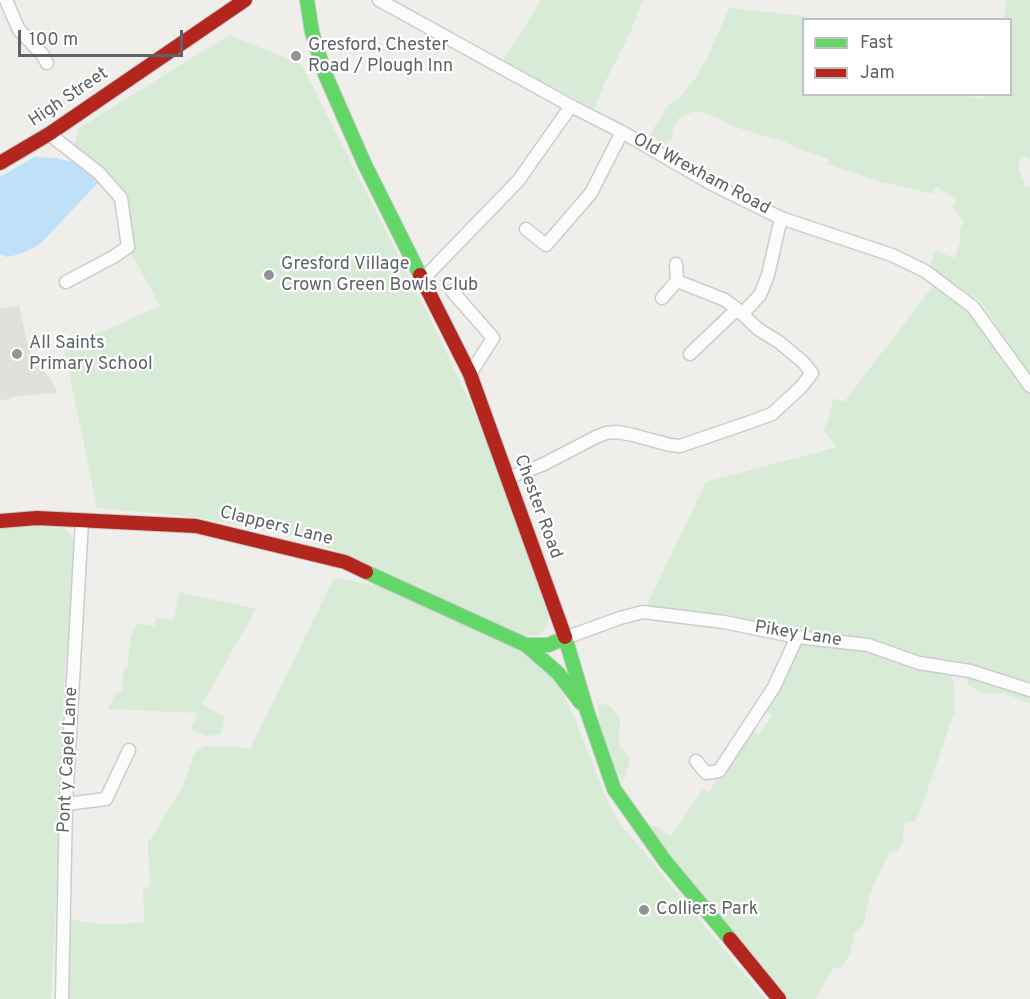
<!DOCTYPE html>
<html>
<head>
<meta charset="utf-8">
<style>
  body { margin:0 }
  #map { position:relative; width:1030px; height:999px; overflow:hidden; background:#efeeea; font-family:Overpass,sans-serif }
  canvas { display:block }
  .legend { position:absolute; left:802px; top:18px; width:210px; height:78px; box-sizing:border-box; background:#fff; border:2px solid #bfc1c3; margin:0; padding:8px 10px; list-style:none; font-size:18px; color:#5f6368 }
  .legend li { display:flex; align-items:center; gap:12px; height:30px }
  .legend b { width:30px; border:2px solid #bfc1c3 }
  .scale { position:absolute; left:18px; top:30px; width:165px; height:27px; box-sizing:border-box; border:3px solid #5f6368; border-top:0; padding-left:8px; font-size:18px; line-height:21px; white-space:nowrap; color:#5f6368; -webkit-text-stroke:4px #fff; paint-order:stroke }
</style>
</head>
<body>
<div id="map">
<canvas width="1030" height="999"></canvas>
<ul class="legend">
<li><b style="height:8px;background:#63d668"></b>Fast</li>
<li><b style="height:8px;background:#b3261e"></b>Jam</li>
</ul>
<div class="scale">100 m</div>
</div>
<script>
const c = document.querySelector('canvas').getContext('2d');
c.lineJoin = 'round';
function fill(path, color) { c.fillStyle = color; c.fill(path, 'evenodd'); }
const toPath = rows => new Path2D(rows.map(r => 'M' + r).join(''));
function strokePath(path, color, width, dash) { c.strokeStyle = color; c.lineWidth = width; c.lineCap = dash ? 'butt' : 'round'; c.setLineDash(dash || []); c.stroke(path); }
function label(font, color, halo, rows, align = 'center') {
  c.font = font + ' Overpass,sans-serif'; c.lineWidth = 4.5; c.setLineDash([]); c.textBaseline = 'middle'; c.strokeStyle = halo; c.fillStyle = color; for (const [text, x, y, turn = 0] of rows) {
    c.save(); c.translate(x, y); c.rotate((+turn || 0) * Math.PI / 180); c.textAlign = isNaN(turn) ? turn : align; if (halo) c.strokeText(text, 0, 0); c.fillText(text, 0, 0); c.restore();
  }
}
fill(toPath([
  [19,306,29,350,37,359,42,369,51,380,58,393,18,396,0,401,0,308]
]), '#e2e0da');
fill(toPath([
  [541,0,643,0,630,33,604,84,595,109,503,61],
  [1006,0,1030,0,1030,159,1022,156,1018,166,1025,186,1030,187,1030,703,1003,693,991,694,980,692,968,684,964,663,952,662,950,673,953,681,955,695,954,713,919,814,914,822,906,822,903,830,903,842,897,851,890,852,870,893,863,926,855,932,850,954,841,967,833,968,815,999,784,999,714,915,648,826,655,826,671,836,703,789,709,792,716,779,720,776,752,730,759,735,772,715,765,710,798,646,803,641,843,638,830,634,810,633,794,629,784,631,774,626,647,605,706,482,837,447,824,432,834,398,844,402,933,286,950,296,971,316,990,339,1018,385,1024,368,981,302,930,268,935,251,955,258,961,239,959,234,963,221,953,207,956,200,940,189,938,186,934,190,933,194,878,181,827,164,829,159,804,151,785,142,735,127,717,117,696,111,687,114,678,119,673,128,672,138,666,144,650,137,655,126,667,107,679,98,695,79,709,54,729,8,804,16,816,19,804,20,804,94,959,94,982,99,984,95,1010,94,1010,20,1004,19],
  [229,35,301,64,427,312,480,423,544,600,549,618,546,627,539,635,526,636,349,555,293,536,195,517,97,508,64,348,160,306,128,247,121,198,73,151,79,128],
  [0,524,46,526,64,529,69,533,75,542,62,717,60,834,51,999,0,999],
  [334,578,385,587,519,649,558,682,577,724,607,800,622,826,765,999,67,999,69,919,96,924,144,923,143,888,149,887,150,884,148,843,182,788,195,752,205,746,242,747,250,749],
  [179,592,256,609,202,704,225,717,221,734,207,736,191,731,197,713,108,709,115,694,122,690,124,668,127,668,131,636,137,624,154,626,156,618,174,620],
  [598,704,608,705,620,717,619,745,628,756,629,766,626,771,626,776,623,781,618,774,610,753,599,720]
]), '#d8ebd6');
fill(toPath([
  [34,157,55,158,73,162,99,182,39,245,20,254,7,257,0,254,0,177]
]), '#bfe0f9');
const street = toPath([
  [6,0,19,30,42,54,47,63],
  [379,0,571,106,622,132,712,184,781,218,892,255,925,271,973,307,1030,386],
  [49,134,99,173,121,198,128,247,113,257,66,282],
  [526,229,546,245,591,193,622,132],
  [422,280,518,181,571,106],
  [677,281,725,300,737,309],
  [452,291,493,338,470,374],
  [662,298,677,281,676,264],
  [742,314,760,295,768,275,781,218],
  [507,478,542,465,596,437,606,433,617,432,633,435,670,445,680,446,753,421,772,414,801,387,812,373,803,362,779,342,758,329,737,309,690,354],
  [565,638,620,618,643,612,724,622,797,637,868,645,919,663,970,671,1030,690],
  [696,761,706,773,719,771,774,687,797,637],
  [66,804,106,799,129,750],
  [62,999,66,804,82,521]
]);
const fast = toPath([
  [307,0,312,32,325,74,365,165,420,275],
  [366,572,526,645,558,673,581,703],
  [565,637,587,711,614,789,665,861,730,939],
  [526,645,548,645,565,638]
]);
const jam = toPath([
  [0,163,49,134,245,0],
  [420,275,470,374,565,637],
  [0,521,37,518,196,526,345,562,366,572],
  [730,939,779,999]
]);
strokePath(street, '#cbcccc', 15);
strokePath(fast, '#cacacb', 16);
strokePath(jam, '#cacacb', 16);
strokePath(street, '#fdfcfc', 12);
strokePath(fast, '#63d668', 14);
strokePath(jam, '#b3261e', 14);
for (const [x, y, r, color] of [
  [296,56,6,"#919496"],
  [269,275,6,"#919496"],
  [17,354,6,"#919496"],
  [644,910,6,"#919496"]
]) { const dot = new Path2D(); dot.arc(x, y, r, 0, 2 * Math.PI); c.fillStyle = color; c.fill(dot); strokePath(dot, '#fff', 2); }
label('18px', '#5f6368', '#fff', [
  ["Gresford, Chester",308,46],
  ["Road / Plough Inn",308,67],
  ["Gresford Village",281,265],
  ["Crown Green Bowls Club",281,286],
  ["All Saints",29,344],
  ["Primary School",29,365],
  ["Colliers Park",656,910]
], 'left');
label('18px', '#5f6368', '#fff', [
  ["High Street",69,98,-34],
  ["Old Wrexham Road",701,175,28],
  ["Chester Road",537,507,70],
  ["Clappers Lane",276,527,14],
  ["Pikey Lane",798,635,9],
  ["Pont y Capel Lane",69,760,-87]
]);
</script>
</body>
</html>
